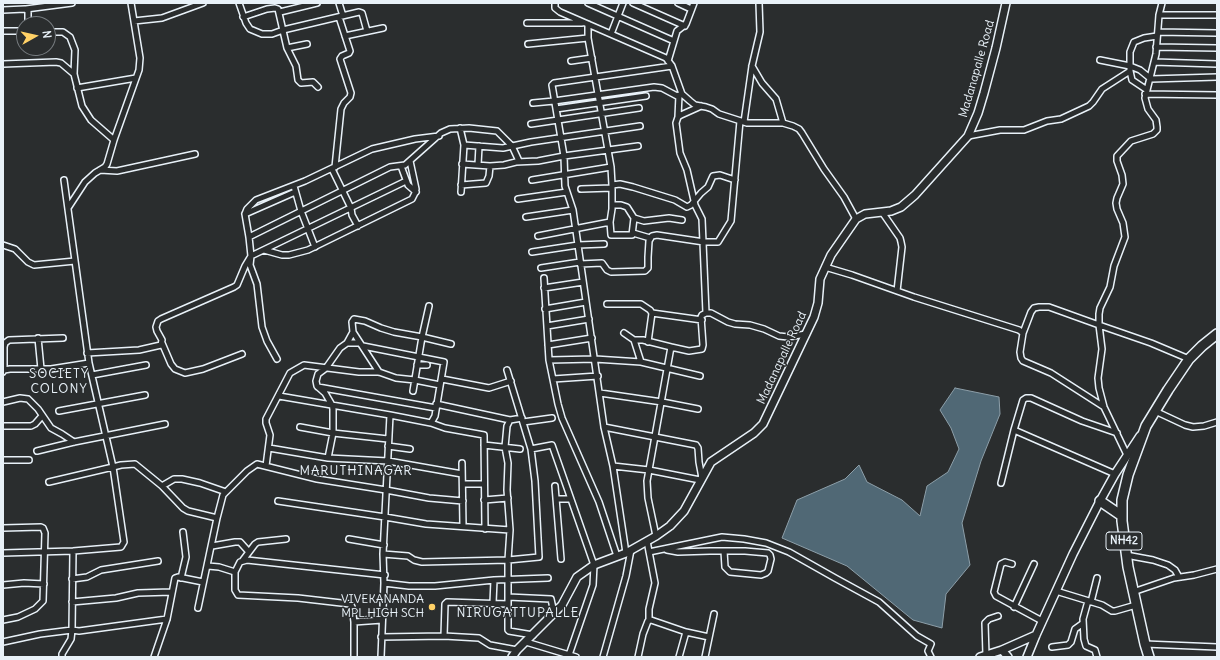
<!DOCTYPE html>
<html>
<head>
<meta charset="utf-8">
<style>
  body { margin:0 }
  #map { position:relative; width:1220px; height:660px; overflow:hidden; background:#2a2d2e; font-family:Delius,sans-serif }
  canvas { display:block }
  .frame { position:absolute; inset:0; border:4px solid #e8f1f8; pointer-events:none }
  .north { position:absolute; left:16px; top:16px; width:40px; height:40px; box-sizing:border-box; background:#2a2d2e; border:1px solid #767b7f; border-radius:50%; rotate:82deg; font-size:11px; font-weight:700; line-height:16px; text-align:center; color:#e8f1f8 }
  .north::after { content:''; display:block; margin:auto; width:14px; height:18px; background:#ffd166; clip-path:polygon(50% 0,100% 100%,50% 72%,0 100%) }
</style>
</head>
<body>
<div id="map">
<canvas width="1220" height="660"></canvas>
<div class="frame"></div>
<div class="north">N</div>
</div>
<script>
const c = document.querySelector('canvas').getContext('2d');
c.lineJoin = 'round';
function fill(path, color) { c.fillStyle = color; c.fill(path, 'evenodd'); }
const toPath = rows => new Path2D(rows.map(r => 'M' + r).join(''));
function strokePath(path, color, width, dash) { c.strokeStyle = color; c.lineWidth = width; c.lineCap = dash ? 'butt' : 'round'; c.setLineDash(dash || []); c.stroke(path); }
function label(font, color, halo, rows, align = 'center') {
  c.font = font + ' Delius,sans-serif'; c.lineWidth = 3; c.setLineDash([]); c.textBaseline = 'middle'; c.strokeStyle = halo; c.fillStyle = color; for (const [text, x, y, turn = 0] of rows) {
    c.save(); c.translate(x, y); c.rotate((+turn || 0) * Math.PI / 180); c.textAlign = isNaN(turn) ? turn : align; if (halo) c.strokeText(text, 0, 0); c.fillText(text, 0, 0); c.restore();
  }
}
const water = toPath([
  [955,388,999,397,1000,414,981,461,962,523,970,565,946,594,942,628,913,620,847,566,782,538,797,500,845,479,859,465,867,482,902,500,920,516,927,486,948,472,959,449,951,428,940,410,955,388]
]);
fill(water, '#506875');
strokePath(water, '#8d9fa9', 1);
const street = toPath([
  [239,3,246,23,250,29,262,34,272,34,283,30,359,12,362,13,367,31],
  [339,3,343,16],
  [555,3,555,8,560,12,666,58,672,66,682,94,690,101,695,105,706,107,712,109,719,114,747,123,783,123,793,126,799,129,802,133,824,169,844,197,856,219],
  [588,3,674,41],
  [633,3,685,26],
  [678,3,691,9],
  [26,9,72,3],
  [3,10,25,9,28,11,28,24],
  [280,12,317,3],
  [1159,15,1217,15],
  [243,17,267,9,275,8,278,9,287,48,296,66,298,80,301,83,313,82,318,87],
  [134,21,162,18,203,3],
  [527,23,582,23],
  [588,24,588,38,611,167,612,185,612,209,610,222,611,235,632,235,634,218],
  [3,31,24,31],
  [48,32,63,32,70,37,75,50,74,74,82,106,91,120,114,140],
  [1158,32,1217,33],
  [611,34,623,3],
  [345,36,383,28],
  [528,44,588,38],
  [1156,47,1217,48],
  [287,48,307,44],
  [1100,60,1130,66,1140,70,1151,79,1217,77],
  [571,61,592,58],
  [668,61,677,31,686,24,694,3],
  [1154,62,1217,64],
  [3,64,56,62,61,63,74,74],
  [752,66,762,83,776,99,783,123],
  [1130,71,1132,80,1147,90],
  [77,88,136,78],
  [1145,94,1217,95],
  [533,103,554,101,654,87,662,88,679,97],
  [701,106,681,115,678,117,676,123,680,153,687,170,695,205,702,219,706,313],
  [556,109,646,96],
  [678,117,679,95],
  [744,122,752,66,760,32,759,3],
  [531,124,639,108],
  [460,128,464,145,461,192],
  [968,136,1000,130,1024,130,1047,121,1061,119,1089,106,1093,102,1102,89,1130,71,1130,52,1134,42,1144,38,1157,36],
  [464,145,503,148,531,142,640,126],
  [462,164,490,166,504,165,516,162,538,161,564,156,638,146],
  [478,165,479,146],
  [401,166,408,185,416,192],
  [335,167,341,109,344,103,350,97,351,93,340,59,342,56,349,53,350,51,339,17],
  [332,169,351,208,352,215,358,226],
  [100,170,117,171,195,154],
  [532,180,611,167],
  [461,185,486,183,489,176,490,166],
  [612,185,620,184,633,187,675,200,687,207,691,205,701,193,708,187,713,176,720,175,735,180],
  [294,186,301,211,315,247],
  [581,189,612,188],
  [518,199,567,192],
  [612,205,621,205,627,207,634,218,644,221,669,218,682,220],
  [68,208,85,182,95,173,105,167,107,164,114,140,139,70,140,58,131,3],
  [882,212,900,238,901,242,902,247,897,291],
  [245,214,295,192],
  [526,217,573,210],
  [633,233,650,238],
  [538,236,610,222],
  [249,237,390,167,405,165,441,133,450,129,469,128,497,131,512,146,519,161],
  [3,245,15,249,28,262,34,265,75,261],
  [264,250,282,255,289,255,308,250,412,199,415,193,416,189,410,161],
  [532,252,578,245,604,244],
  [580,264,602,263,607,270,611,272,645,271,648,268,648,257,649,241,652,236,657,235,704,242,718,242,731,221,740,121],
  [825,267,852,275,914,297,1019,330,1023,333,1020,352,1021,358,1023,361,1051,373,1104,407],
  [541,268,580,262],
  [544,278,549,360,558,404,562,418,599,502,617,556],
  [544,288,583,282],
  [607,304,641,304,650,310,652,313,648,342],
  [429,306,422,337,451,344],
  [545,309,586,302],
  [652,313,702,320],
  [547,326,589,319],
  [624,333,634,340],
  [1023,333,1031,312,1034,308,1039,307,1049,307,1099,325,1151,343,1189,359],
  [38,338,41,369],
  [162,343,171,364,175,369,185,373,203,369,242,354],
  [347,343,360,343],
  [548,345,592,338],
  [363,346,444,362,435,416,431,423],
  [671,347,689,351,702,349,703,345,701,317,702,315,706,313,711,313,728,322,735,324,750,325,764,329,779,336,788,337,806,334],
  [87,353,139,350,161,345,162,340,157,331,156,327,158,321,161,319,234,287,237,285,245,266,251,256,406,181],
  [277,359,267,341,262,327,257,284,250,265,251,256,249,237,245,214,247,209,256,200,305,181,372,149,415,139,439,136],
  [549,360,595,359,641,362,634,340,643,340,671,347,647,481,648,498,656,536],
  [641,362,700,376],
  [417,365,427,365],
  [4,370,4,347,5,343,9,340,63,338],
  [507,370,531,449],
  [3,372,4,370,10,369,51,369,89,363],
  [379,372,353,332,352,322,354,319,365,321,381,328,394,332,422,337,413,391],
  [92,375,146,365],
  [442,379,489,388,511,381],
  [553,379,598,376],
  [318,387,436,408],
  [600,393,662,402,698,409],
  [279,396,390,415],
  [3,402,20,398,28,399,38,409,51,428,62,434,74,442],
  [436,404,510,420],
  [59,411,145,395],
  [1155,411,1185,425,1193,427,1204,426,1217,422],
  [523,422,552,418],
  [3,426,31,426,35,424,42,416],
  [300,427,333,433,388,439],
  [604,427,696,445,698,448,699,462,702,478],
  [1014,430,1115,474],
  [484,445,520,449],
  [388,446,410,449],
  [269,448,328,458,388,461,462,474],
  [37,451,74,442,165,424],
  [1127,455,1104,407,1099,388,1098,378,1102,349,1099,325,1099,314,1100,308,1110,287,1114,266,1125,237,1123,223,1117,209,1116,203,1117,198,1123,184,1122,175,1117,161,1117,156,1131,141,1153,134,1157,130,1157,127,1156,120,1148,109,1145,98,1156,54,1159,15,1162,3],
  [328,458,333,433,333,409,332,405,325,393,317,386,316,381,318,374,326,368,340,348,347,343,353,332],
  [3,460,29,460],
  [462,463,463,526],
  [266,466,270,435,266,423,266,419,290,373,304,365,359,372,379,372,396,378,415,380,440,385],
  [613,466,649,470,700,480],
  [49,482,113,467,89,363,64,180],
  [1001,483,1014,430,1023,400,1026,398,1031,398,1082,421,1117,433],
  [463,484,484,484],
  [162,486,174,479,182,479,200,483,226,492],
  [555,486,561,559],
  [556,499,570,499],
  [484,500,508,498],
  [278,501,385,517,426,524,510,530],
  [3,528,41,527,43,528,45,533,43,601,35,609,18,617,3,620],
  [349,539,384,545],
  [647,541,655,583,649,609,649,620],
  [212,546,235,542,240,542,249,552],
  [667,550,678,552,710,551,745,551,768,553,770,555,771,559,768,571,766,573,761,575,730,572,725,567,724,551],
  [73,551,72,630,79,631,167,619],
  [649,552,722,537,744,539,766,543,789,552,835,578,879,602,917,636,931,644,928,651,931,657],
  [3,553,73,551,121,547,124,542,113,467,121,465,135,464,162,486,183,508,188,511,217,518],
  [626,553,613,466,604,427,573,210,565,186,564,156,552,85,554,83,672,66],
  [383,554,408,556,414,560,422,562,508,560,539,557,535,481,531,449,552,445,594,565,593,585,569,655],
  [1126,555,1153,560,1168,565,1175,570,1179,577],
  [243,560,255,544,258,542,286,539],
  [1012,564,1005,562,1001,564,994,592,996,596,1042,621],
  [208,566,219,567,235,572,240,562,247,560,385,575],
  [235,572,235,590,238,595,298,598,350,604,352,607,354,622,354,657],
  [181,578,186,557,183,532],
  [72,579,87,577,101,570,158,561],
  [384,583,409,586,435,586,494,580,548,578],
  [3,585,24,583,44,584],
  [1056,591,1102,605,1112,611,1115,611,1136,605],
  [1133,592,1174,578,1194,575,1217,569],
  [508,597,551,599,554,613],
  [1088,601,1083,619,1084,639,1086,646,1095,650,1097,657],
  [72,602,116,598,138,593,171,592],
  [1091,602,1097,578],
  [493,603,494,580],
  [508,604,508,630,509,631,533,635],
  [1014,607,1034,564],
  [198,608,217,518,223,495,247,471,257,464,317,479,386,490,429,498,463,501],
  [354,622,382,620],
  [686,632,709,637],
  [444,636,445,604,447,602,508,604,508,560,510,530,507,490,508,463,505,447,507,426,510,420,522,418],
  [381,637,444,636,479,638,490,645,517,650],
  [3,642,40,634,72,630,71,639,62,654,62,657],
  [526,642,576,657],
  [1145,644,1217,647],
  [1052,647,1068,645,1071,642,1075,629,1082,624],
  [986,655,985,623,989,619,998,616],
  [154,657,167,619,175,578,178,577,203,582],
  [381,657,384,583,383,554,390,415,431,423,445,428,484,435,485,529],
  [603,657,626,576,631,550],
  [638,657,643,634,648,621,651,620,686,632,679,657],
  [705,657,714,614]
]);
const secondary = toPath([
  [1002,650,1008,657],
  [512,657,517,650,562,605,577,577,594,565,626,553,656,536,670,526,684,511,711,462,754,433,763,424,814,317,818,303,820,279,831,255,856,219,865,214,891,211,901,207,915,195,968,136,978,113,984,93,996,48,1006,3],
  [980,657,1002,650,1036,635],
  [1027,657,1036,635,1073,554,1100,501,1115,474,1140,436]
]);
const highway = toPath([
  [1100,501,1122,516],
  [1149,657,1145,644,1128,567,1122,521,1122,500,1128,475,1146,426,1168,390,1189,359,1202,346,1217,334]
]);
strokePath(street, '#e8f1f8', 8);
strokePath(secondary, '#e8f1f8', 10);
strokePath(highway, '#e8f1f8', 12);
strokePath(street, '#2a2d2e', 5);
strokePath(secondary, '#2a2d2e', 7);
strokePath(highway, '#2a2d2e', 9);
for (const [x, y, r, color] of [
  [432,607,4,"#ffd166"]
]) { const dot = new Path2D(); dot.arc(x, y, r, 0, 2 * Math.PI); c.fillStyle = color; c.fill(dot); strokePath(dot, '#2a2d2e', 1.5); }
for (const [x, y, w] of [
  [1124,541,36]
]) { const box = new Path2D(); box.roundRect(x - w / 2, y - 9, w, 18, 3); c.fillStyle = '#2a2d2e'; c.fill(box); strokePath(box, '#e8f1f8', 1); }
label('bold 11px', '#e8f1f8', null, [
  ["NH42",1124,541]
]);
label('12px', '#e8f1f8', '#2a2d2e', [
  ["Madanapalle Road",977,69,-74],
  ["Madanapalle Road",782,358,-65]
]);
label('12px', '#e8f1f8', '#2a2d2e', [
  ["VIVEKANANDA",424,600],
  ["MPL.HIGH SCH",424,614]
], 'right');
c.letterSpacing = '1px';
label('13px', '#e8f1f8', '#2a2d2e', [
  ["SOCIETY",59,374],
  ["COLONY",59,389],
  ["MARUTHINAGAR",356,471],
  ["NIRUGATTUPALLE",518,613]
]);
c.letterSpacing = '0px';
</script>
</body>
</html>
